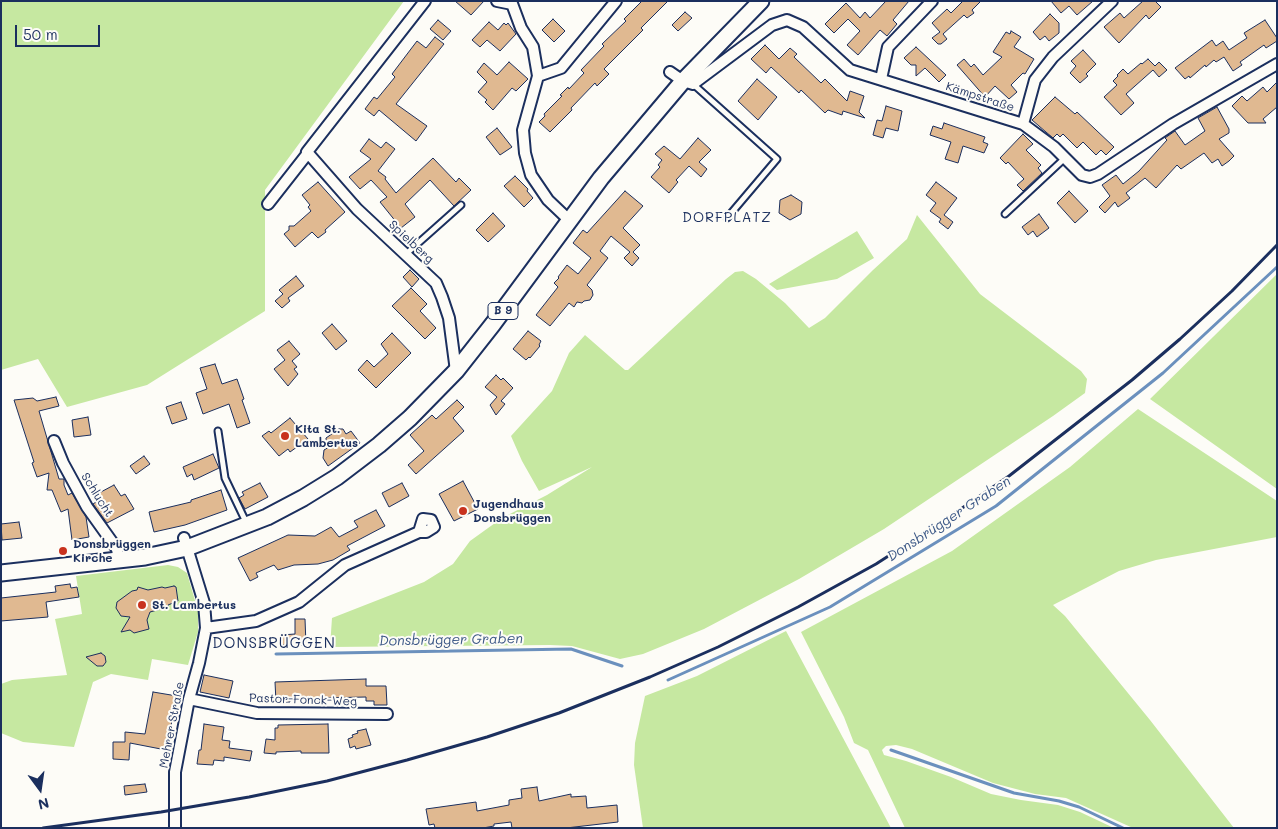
<!DOCTYPE html>
<html>
<head>
<meta charset="utf-8">
<style>
  body { margin:0 }
  #map { position:relative; width:1278px; height:829px; overflow:hidden; background:#fdfcf7; font-family:Mali,sans-serif }
  canvas { display:block }
  .frame { position:absolute; inset:0; border:2px solid #1b2f5e; pointer-events:none }
  .north { position:absolute; left:15px; top:764px; width:50px; height:50px; -webkit-text-stroke:4px #fdfcf7; paint-order:stroke; rotate:166deg; font-size:14px; font-weight:700; line-height:20px; text-align:center; color:#1b2f5e }
  .north::after { content:''; display:block; margin:auto; width:18px; height:22px; background:#1b2f5e; clip-path:polygon(50% 0,100% 100%,50% 72%,0 100%) }
  .scale { position:absolute; left:15px; top:25px; width:85px; height:22px; box-sizing:border-box; border:2px solid #1b2f5e; border-top:0; padding-left:6px; font-size:15px; line-height:18px; white-space:nowrap; color:#1b2f5e; -webkit-text-stroke:4px #fdfcf7; paint-order:stroke }
</style>
</head>
<body>
<div id="map">
<canvas width="1278" height="829"></canvas>
<div class="frame"></div>
<div class="north">N</div>
<div class="scale">50 m</div>
</div>
<script>
const c = document.querySelector('canvas').getContext('2d');
c.lineJoin = 'round';
function fill(path, color) { c.fillStyle = color; c.fill(path, 'evenodd'); }
const toPath = rows => new Path2D(rows.map(r => 'M' + r).join(''));
function strokePath(path, color, width, dash) { c.strokeStyle = color; c.lineWidth = width; c.lineCap = dash ? 'butt' : 'round'; c.setLineDash(dash || []); c.stroke(path); }
function label(font, color, halo, rows, align = 'center') {
  c.font = font + ' Mali,sans-serif'; c.lineWidth = 4; c.setLineDash([]); c.textBaseline = 'middle'; c.strokeStyle = halo; c.fillStyle = color; for (const [text, x, y, turn = 0] of rows) {
    c.save(); c.translate(x, y); c.rotate((+turn || 0) * Math.PI / 180); c.textAlign = isNaN(turn) ? turn : align; if (halo) c.strokeText(text, 0, 0); c.fillText(text, 0, 0); c.restore();
  }
}
fill(toPath([
  [1,1,404,1,265,190,265,311,147,385,67,407,38,359,1,370],
  [917,215,980,294,1081,371,1087,379,1085,393,1053,416,884,529,799,579,704,629,643,654,620,659,572,646,550,645,330,647,332,618,424,582,453,564,470,541,502,518,547,495,592,467,539,491,522,461,511,436,552,391,569,353,585,335,625,370,628,370,726,279,735,272,743,271,756,279,785,303,809,328,825,318,873,270,907,239],
  [857,231,874,258,837,279,777,290,769,284],
  [1277,274,1277,489,1150,399],
  [1138,409,1277,501,1277,537,1156,560,1119,571,1053,605,1065,616,1150,720,1234,828,1133,828,1066,798,1035,794,993,783,912,749,896,745,886,746,882,750,884,755,906,761,951,777,991,794,1021,800,1058,805,1080,812,1114,828,905,828,868,750,854,743,844,717,801,632,952,551,1070,467],
  [168,565,178,567,187,573,198,611,198,632,188,665,152,659,148,680,111,674,93,682,74,747,23,742,1,733,1,684,12,680,67,675,55,619,82,614,76,576],
  [786,631,891,828,643,828,634,765,635,743,645,696,697,676]
]), '#c6e8a1');
strokePath(toPath([
  [276,654,571,649,622,666],
  [668,680,830,607,996,506,1163,373,1277,267],
  [891,750,1014,793,1059,801,1079,807,1123,828]
]), '#6b90bd', 3);
const building = toPath([
  [455,1,484,1,471,15,455,1],
  [642,1,668,1,641,28,643,30,604,69,609,74,597,86,595,83,571,108,572,110,550,132,539,122,545,116,544,114,562,96,560,95,568,87,569,89,584,73,581,70,604,46,602,44,626,21,624,19,642,1],
  [886,1,909,1,893,20,897,24,887,36,880,30,858,55,847,45,860,31,848,19,834,33,825,24,846,3,860,18,865,12,870,18,886,1],
  [963,1,981,1,972,10,974,13,967,18,964,15,943,34,947,39,941,44,938,44,932,38,940,32,932,23,947,9,951,13,963,1],
  [1051,1,1093,1,1077,15,1069,6,1061,13,1051,1],
  [1143,1,1155,1,1161,7,1149,19,1146,15,1119,43,1104,27,1120,13,1124,18,1143,1],
  [685,12,692,18,678,31,672,25,685,12],
  [1050,14,1059,23,1059,33,1049,41,1045,36,1040,40,1033,32,1050,14],
  [553,19,565,31,554,42,542,30,553,19],
  [438,20,451,31,443,40,430,29,438,20],
  [1265,20,1277,38,1277,41,1266,48,1264,45,1240,62,1242,65,1233,71,1224,57,1216,62,1214,60,1206,67,1205,65,1190,78,1189,76,1185,79,1175,68,1212,40,1216,46,1223,41,1229,50,1247,38,1244,33,1265,20],
  [489,22,498,30,504,23,506,25,508,23,516,34,500,51,487,40,480,47,472,40,489,22],
  [1011,31,1021,37,1014,47,1034,59,1025,74,1023,73,1011,85,1017,92,1009,99,995,86,985,97,957,65,964,59,971,67,974,64,983,75,1002,57,993,52,1006,32,1010,34,1011,31],
  [435,37,444,44,396,104,427,126,416,141,379,110,374,116,365,109,374,97,377,99,395,77,392,74,417,41,426,48,435,37],
  [765,45,779,59,790,48,797,54,794,57,821,83,825,79,847,101,850,91,864,96,859,112,865,118,843,111,842,115,828,110,825,113,801,90,799,93,771,67,766,73,751,59,765,45],
  [916,47,946,75,939,82,925,68,916,76,916,65,911,65,904,58,916,47],
  [1083,50,1096,64,1086,74,1088,76,1080,83,1070,73,1076,66,1071,61,1083,50],
  [1148,59,1155,66,1159,62,1167,70,1159,77,1153,70,1126,94,1134,103,1121,115,1104,97,1117,85,1113,81,1118,76,1117,75,1123,69,1128,74,1141,63,1142,64,1148,59],
  [509,62,528,79,516,91,512,88,493,110,485,102,487,100,478,92,487,82,477,72,484,63,497,75,509,62],
  [757,79,777,97,758,120,738,101,757,79],
  [1277,82,1277,107,1263,119,1266,123,1248,123,1232,106,1242,96,1247,101,1263,87,1267,92,1277,82],
  [1055,97,1075,114,1077,112,1114,147,1106,155,1101,150,1096,155,1083,142,1077,148,1063,134,1060,137,1057,134,1053,138,1032,120,1055,97],
  [886,106,902,111,898,131,886,128,883,138,873,135,877,120,882,121,886,106],
  [1217,107,1229,129,1229,133,1219,139,1234,156,1229,161,1222,166,1218,159,1212,163,1204,153,1181,169,1177,165,1156,188,1145,178,1126,193,1130,198,1118,207,1115,202,1105,213,1099,207,1110,196,1102,185,1116,175,1123,184,1139,171,1167,140,1165,138,1175,131,1185,145,1188,143,1205,131,1198,118,1217,107],
  [944,123,985,137,983,142,988,144,984,153,963,146,958,163,945,159,951,142,930,135,933,126,942,129,944,123],
  [497,128,512,147,500,155,486,137,497,128],
  [1023,134,1033,144,1026,150,1041,165,1038,168,1042,173,1023,191,1017,185,1024,179,1008,162,1006,164,1000,158,1023,134],
  [698,138,711,150,699,162,707,169,701,177,689,166,676,180,678,182,669,193,651,177,660,167,658,165,662,160,655,154,664,146,680,159,698,138],
  [369,139,381,148,386,142,395,149,378,171,386,177,385,179,396,193,433,158,456,182,459,178,471,190,454,206,430,180,405,204,415,217,401,228,380,202,387,197,371,180,360,189,349,177,371,159,360,151,369,139],
  [515,176,528,189,527,191,533,198,524,207,504,186,515,176],
  [318,182,345,212,325,230,326,232,318,238,312,232,295,247,284,234,289,230,289,226,294,226,311,211,308,207,310,205,302,195,318,182],
  [936,182,957,198,944,215,953,222,948,229,939,222,941,219,930,211,936,203,926,195,936,182],
  [625,191,643,206,623,228,640,245,633,252,639,258,632,266,624,258,630,252,611,236,600,251,608,258,587,285,592,290,593,295,590,300,584,301,582,303,577,302,574,307,569,303,550,326,536,315,558,287,554,283,559,278,558,277,567,265,578,274,591,258,573,243,583,230,587,233,625,191],
  [1069,191,1088,211,1075,223,1057,203,1069,191],
  [791,195,802,202,801,214,790,220,779,213,780,200,791,195],
  [493,213,505,226,488,242,476,230,493,213],
  [1039,214,1049,228,1037,237,1033,231,1028,235,1022,227,1039,214],
  [410,270,419,279,412,287,403,277,410,270],
  [296,276,304,286,288,298,290,301,282,308,275,301,283,294,279,290,296,276],
  [411,288,427,304,420,311,436,328,425,339,392,306,411,288],
  [332,324,347,341,336,350,322,333,332,324],
  [528,331,541,341,539,345,540,346,530,358,529,357,526,360,513,349,528,331],
  [392,333,411,353,376,388,358,370,367,360,374,367,388,354,381,344,392,333],
  [289,341,300,354,292,361,297,367,294,369,298,374,288,386,274,369,285,360,277,350,289,341],
  [215,364,222,384,237,379,244,399,242,400,250,423,237,428,229,404,203,414,196,393,207,389,200,368,215,364],
  [496,375,501,380,503,378,513,388,501,401,505,404,496,415,490,405,497,397,485,387,496,375],
  [56,397,59,406,39,411,59,479,64,479,64,485,68,495,72,493,86,517,89,537,72,540,68,509,61,512,52,490,47,490,49,473,37,477,32,463,34,462,14,400,33,398,37,401,56,397],
  [457,400,464,407,453,418,464,431,416,474,408,465,424,451,410,435,432,415,436,419,457,400],
  [181,402,187,419,172,424,166,407,181,402],
  [88,417,91,435,74,437,72,420,88,417],
  [290,418,308,439,290,452,288,449,279,456,262,436,269,431,271,433,290,418],
  [339,429,343,429,346,434,351,431,360,443,328,466,323,458,324,450,329,447,326,442,326,438,339,429],
  [213,454,219,468,194,480,192,474,187,477,183,467,213,454],
  [144,456,150,464,136,474,130,466,144,456],
  [463,481,478,509,454,521,439,494,463,481],
  [260,483,268,497,245,509,239,498,244,495,242,492,260,483],
  [402,483,409,496,389,507,382,493,402,483],
  [114,485,121,496,125,494,134,509,107,523,93,504,102,498,99,493,114,485],
  [221,490,227,510,185,525,154,532,149,512,191,502,191,500,221,490],
  [376,510,385,526,347,546,350,550,333,560,318,564,294,565,278,570,274,565,256,573,258,577,250,581,238,558,288,535,315,536,331,527,339,537,358,527,354,521,376,510],
  [19,522,22,538,2,540,1,524,19,522],
  [70,584,71,588,77,587,79,597,46,602,48,617,1,621,1,598,56,592,55,586,70,584],
  [174,586,176,587,178,601,168,605,168,607,150,612,147,620,149,629,134,633,130,630,121,632,130,617,121,616,116,608,117,602,132,591,137,590,138,587,148,590,162,587,165,588,174,586],
  [295,619,305,619,306,645,281,645,281,635,295,634,295,619],
  [101,653,105,656,106,662,103,666,97,666,86,657,101,653],
  [204,675,233,681,229,698,200,692,204,675],
  [366,679,366,686,386,686,387,705,374,705,374,701,366,701,366,697,321,698,321,701,308,701,308,697,289,698,290,702,276,702,275,682,366,679],
  [153,692,177,696,166,750,130,743,129,760,113,759,113,742,125,742,125,732,145,734,153,692],
  [204,724,224,727,222,740,230,741,229,748,252,751,250,761,224,757,224,761,214,760,213,765,197,764,199,750,201,750,204,724],
  [328,724,329,753,301,753,301,751,276,752,276,754,264,753,266,739,275,740,275,728,278,728,278,725,328,724],
  [366,729,371,745,356,749,355,746,350,748,348,739,353,737,352,735,358,733,357,731,366,729],
  [145,784,147,792,125,795,124,786,145,784],
  [537,787,539,801,571,794,571,797,586,796,587,808,617,805,618,822,566,828,512,828,511,822,494,824,494,826,483,828,435,828,434,824,429,825,426,809,476,802,477,811,509,805,509,800,522,798,521,789,537,787]
]);
fill(building, '#e0b991');
strokePath(building, '#1b2f5e', 1);
const service = toPath([
  [693,84,777,159,727,218],
  [1005,214,1065,158],
  [406,254,461,205],
  [218,431,225,478,246,522]
]);
const minor = toPath([
  [425,1,307,152,357,209,436,283,442,297,449,318,456,371],
  [497,1,512,4],
  [511,1,521,28,533,47,538,76,523,130,525,153,531,175,548,200,569,220],
  [670,72,683,81,693,84,772,25,787,20,803,27,850,70,1023,124,1054,147,1082,175,1090,177,1098,174,1173,124,1277,64],
  [538,76,561,68,616,1],
  [881,79,888,47,932,1],
  [1023,124,1035,80,1053,57,1112,1],
  [268,204,308,153],
  [54,441,63,463,87,507,117,549,119,560],
  [206,628,256,621,299,602,345,565,419,532,426,532,434,527,431,520,423,519,419,532],
  [189,699,257,713,387,714],
  [175,828,175,772,189,699,199,663,206,628,204,603,184,538]
]);
const primary = toPath([
  [1,573,145,557,187,548,267,517,303,498,337,477,379,445,410,418,456,371,493,324,601,178,683,81,761,1]
]);
strokePath(service, '#1b2f5e', 9);
strokePath(minor, '#1b2f5e', 14);
strokePath(primary, '#1b2f5e', 19);
strokePath(service, '#fdfcf7', 5);
strokePath(minor, '#fdfcf7', 10);
strokePath(primary, '#fdfcf7', 15);
strokePath(toPath([
  [43,828,161,812,249,797,327,781,407,760,487,737,559,713,650,677,718,647,798,607,876,564,952,515,1009,476,1132,380,1180,339,1232,291,1277,245]
]), '#1b2f5e', 3);
for (const [x, y, r, color] of [
  [285,436,5,"#c8321e"],
  [463,511,5,"#c8321e"],
  [63,551,5,"#c8321e"],
  [142,605,5,"#c8321e"]
]) { const dot = new Path2D(); dot.arc(x, y, r, 0, 2 * Math.PI); c.fillStyle = color; c.fill(dot); strokePath(dot, '#fdfcf7', 2); }
for (const [x, y, w] of [
  [503,311,30]
]) { const box = new Path2D(); box.roundRect(x - w / 2, y - 8.5, w, 17, 4); c.fillStyle = '#fdfcf7'; c.fill(box); strokePath(box, '#1b2f5e', 1); }
label('bold 11px', '#1b2f5e', null, [
  ["B 9",503,311]
]);
label('12px', '#1b2f5e', '#fdfcf7', [
  ["Kämpstraße",980,97,18],
  ["Spielberg",411,242,43],
  ["Schlucht",97,495,58],
  ["Pastor-Fonck-Weg",303,700,2],
  ["Mehrer Straße",172,725,-79]
]);
label('bold 12px', '#1b2f5e', '#fdfcf7', [
  ["Kita St.",295,429],
  ["Lambertus",295,443],
  ["Jugendhaus",473,504],
  ["Donsbrüggen",473,518],
  ["Donsbrüggen",73,544],
  ["Kirche",73,558],
  ["St. Lambertus",152,605]
], 'left');
c.letterSpacing = '1px';
label('14px', '#1b2f5e', '#fdfcf7', [
  ["DORFPLATZ",727,218]
]);
c.letterSpacing = '0px';
label('italic 14px', '#3c5886', '#fdfcf7', [
  ["Donsbrügger Graben",949,519,-33],
  ["Donsbrügger Graben",451,640,-1]
]);
c.letterSpacing = '1px';
label('15px', '#1b2f5e', '#fdfcf7', [
  ["DONSBRÜGGEN",274,643]
]);
c.letterSpacing = '0px';
</script>
</body>
</html>
